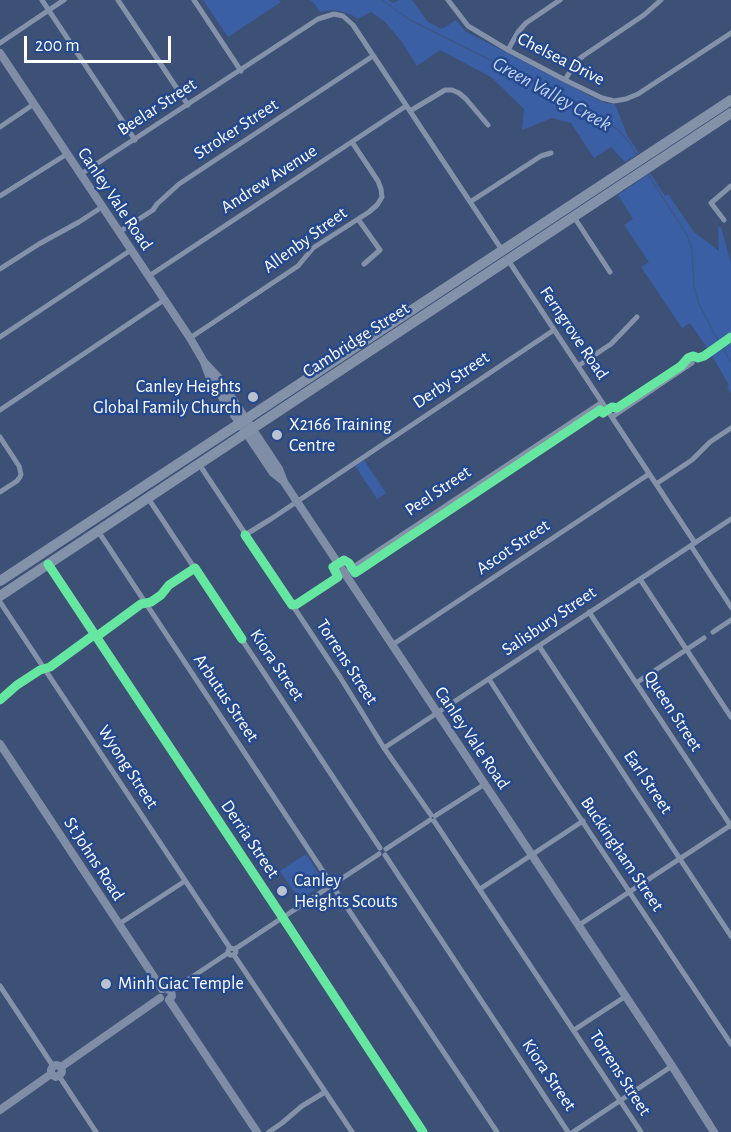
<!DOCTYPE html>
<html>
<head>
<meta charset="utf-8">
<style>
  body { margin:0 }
  #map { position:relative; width:731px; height:1132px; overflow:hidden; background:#3d5176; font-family:"Alegreya Sans",sans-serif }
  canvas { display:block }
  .scale { position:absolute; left:24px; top:36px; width:147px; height:27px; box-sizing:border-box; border:3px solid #fff; border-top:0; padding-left:8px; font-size:18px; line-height:21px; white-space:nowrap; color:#fff; -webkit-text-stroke:4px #25498e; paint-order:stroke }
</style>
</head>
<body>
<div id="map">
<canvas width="731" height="1132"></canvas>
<div class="scale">200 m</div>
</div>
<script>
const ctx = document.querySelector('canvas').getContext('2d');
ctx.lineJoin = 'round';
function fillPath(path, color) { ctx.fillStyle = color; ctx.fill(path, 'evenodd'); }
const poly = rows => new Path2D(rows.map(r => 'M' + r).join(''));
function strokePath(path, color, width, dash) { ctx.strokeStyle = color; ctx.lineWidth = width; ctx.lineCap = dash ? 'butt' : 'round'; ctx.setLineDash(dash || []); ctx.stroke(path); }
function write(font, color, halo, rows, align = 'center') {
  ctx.font = font + ' "Alegreya Sans",sans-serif'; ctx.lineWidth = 5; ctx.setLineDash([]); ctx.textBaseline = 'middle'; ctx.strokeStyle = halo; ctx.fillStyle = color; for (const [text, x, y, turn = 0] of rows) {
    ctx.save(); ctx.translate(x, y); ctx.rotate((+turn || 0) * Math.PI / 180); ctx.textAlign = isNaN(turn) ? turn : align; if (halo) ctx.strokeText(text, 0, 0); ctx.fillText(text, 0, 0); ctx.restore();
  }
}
fillPath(poly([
  [203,0,279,0,281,2,228,37],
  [310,0,388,0,394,3,399,0,412,0,428,22,442,29,456,20,465,31,592,97,605,103,615,104,627,135,639,153,625,162,611,147,594,158,571,123,552,118,522,130,524,109,491,77,440,50,417,66,402,42,384,21,371,12,357,19,352,15,343,12,333,10,320,12,313,2],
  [650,173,665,196,668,194,694,232,719,251,718,226,721,227,731,263,731,393,727,387,729,385,708,349,690,323,682,328,641,267,649,262,624,225,633,219,618,195],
  [364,460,386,493,377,499,355,466],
  [306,854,323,880,322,885,300,900,280,871]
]), '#3a5fa4');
strokePath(poly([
  [382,0,410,20,542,86,574,105,595,115,617,129,629,142,637,156],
  [647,173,687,235,692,249,694,287,699,304,715,335,731,362]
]), '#3f5889', 1.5);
strokePath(poly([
  [42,0,135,140],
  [118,0,188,105],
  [194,0,241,71],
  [448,0,468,26,508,50,565,80,602,98,614,101,626,99,638,94,731,33],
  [0,43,64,0],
  [508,50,518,32,526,23,560,0],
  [565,80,575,63,583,56,644,15,661,0],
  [410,111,445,90,452,90,459,93,466,99,488,125],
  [0,127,34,104],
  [81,174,318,19,334,14,343,16,353,25,502,250],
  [0,196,67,154],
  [470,202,541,156,551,153],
  [574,217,610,272],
  [358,219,380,250,364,264],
  [724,220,711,203,731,186],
  [119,232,153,210,157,204,179,184,373,56],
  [508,260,695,543],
  [0,269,39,244,79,222,102,207],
  [149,276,406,106],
  [0,337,131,250],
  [190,338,298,266,313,248,369,212,377,205,382,197,381,189,378,181,352,142],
  [578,366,611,344,637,317],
  [0,410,164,300],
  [612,417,692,363],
  [0,437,19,466,21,474,20,477,17,481,0,492],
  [199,464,340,677,384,748,431,815],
  [656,484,692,460,710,442,731,428],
  [148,498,380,848],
  [98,531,330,882],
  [245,535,271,519,554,330],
  [691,546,731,607],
  [48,564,281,915,423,1132],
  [640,579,731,717],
  [0,602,230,948],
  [292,605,297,604,382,548,602,402],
  [589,612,731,826],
  [713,632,731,620],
  [392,645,649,474],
  [539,646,731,936],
  [489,679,534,749,731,1044],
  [636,683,704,638],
  [384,748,731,519],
  [435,816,485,784],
  [434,821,641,1132],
  [386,849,430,820],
  [385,855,568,1132],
  [335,883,379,854],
  [334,888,497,1132],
  [480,889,583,821],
  [119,924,185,881],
  [579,925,731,825],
  [235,949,329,887],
  [234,955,230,955,228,953,228,951,230,948,235,949,236,952,234,955,352,1132],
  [0,986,53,1066],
  [171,991,228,953],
  [574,1030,626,996],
  [59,1076,96,1132],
  [269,1132,282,1123,302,1106,325,1092],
  [573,1132,672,1066]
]), '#8492a9', 5);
strokePath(poly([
  [0,53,190,338,204,362,211,381,240,424,273,473,283,481],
  [204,362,218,377,279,469,284,482,672,1066,714,1132],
  [0,744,162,989],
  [162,989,166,988,171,991,172,996,169,1000],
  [169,1000,257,1132],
  [61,1067,160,998],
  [51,1074,56,1077,60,1075,62,1072,61,1067],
  [51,1074,51,1070,53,1066,57,1065,61,1067],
  [0,1110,51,1074]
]), '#808da6', 8);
strokePath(poly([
  [0,581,731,100],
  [0,596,306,393,731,113]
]), '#8492a9', 10);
strokePath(poly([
  [245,535,292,605,297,604,338,577,333,567,344,560,349,563,355,573,600,410,603,413,612,407,617,408,681,366,688,358,693,356,698,358,704,356,731,337],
  [48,564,281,915,423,1132],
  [0,700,17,685,40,670,50,667,91,637,100,634,141,604,151,602,161,595,169,585,195,568,242,639]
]), '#66e7a1', 9);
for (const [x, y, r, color] of [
  [253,397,6,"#bbc2cf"],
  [277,435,6,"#bbc2cf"],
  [282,891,6,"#bbc2cf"],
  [106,984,6,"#bbc2cf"]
]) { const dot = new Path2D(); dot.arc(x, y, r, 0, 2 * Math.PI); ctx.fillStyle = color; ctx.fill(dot); strokePath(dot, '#25498e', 2); }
write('18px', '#fff', '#25498e', [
  ["Chelsea Drive",561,59,27],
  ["Beelar Street",157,107,-33],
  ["Stroker Street",236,129,-33],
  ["Andrew Avenue",269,179,-33],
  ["Canley Vale Road",115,199,56],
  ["Allenby Street",305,240,-36],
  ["Ferngrove Road",574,333,56],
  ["Cambridge Street",356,340,-33],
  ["Derby Street",451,380,-34],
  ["Peel Street",438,491,-34],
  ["Ascot Street",513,547,-34],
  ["Salisbury Street",549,621,-34],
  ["Torrens Street",347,662,57],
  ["Kiora Street",277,665,56],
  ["Arbutus Street",226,698,56],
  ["Queen Street",673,711,57],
  ["Canley Vale Road",472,738,56],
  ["Wyong Street",128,767,57],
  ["Earl Street",648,782,56],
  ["Derria Street",250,839,56],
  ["Buckingham Street",622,854,56],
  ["St Johns Road",94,859,57],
  ["Torrens Street",620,1073,57],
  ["Kiora Street",549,1075,56]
]);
write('18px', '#fff', '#25498e', [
  ["Canley Heights",241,387,"right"],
  ["Global Family Church",241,408,"right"],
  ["X2166 Training",289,425],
  ["Centre",289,446],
  ["Canley",294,881],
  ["Heights Scouts",294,902],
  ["Minh Giac Temple",118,984]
], 'left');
write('italic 20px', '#c1d3f2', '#25498e', [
  ["Green Valley Creek",552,94,29]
]);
</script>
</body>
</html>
